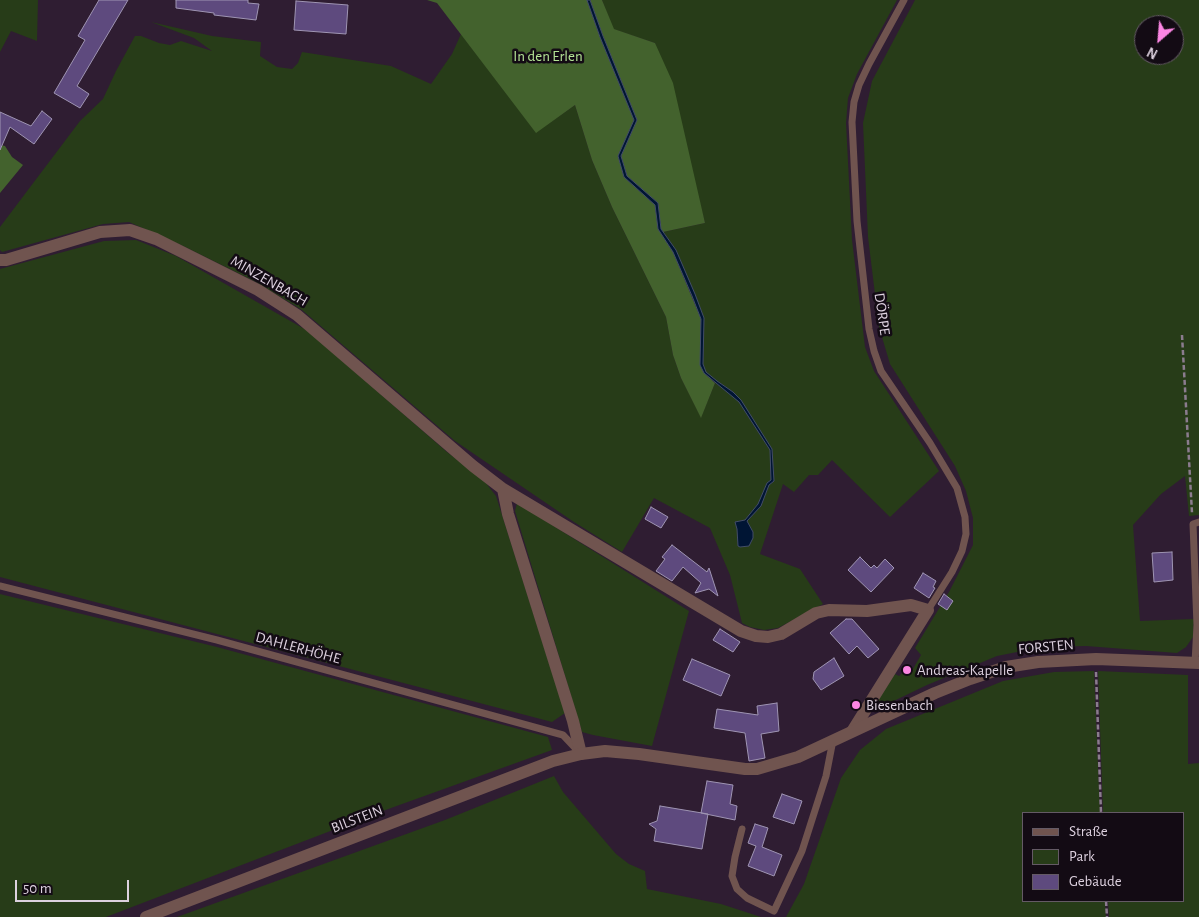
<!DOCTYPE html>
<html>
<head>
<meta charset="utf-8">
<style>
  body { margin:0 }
  #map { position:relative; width:1199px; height:917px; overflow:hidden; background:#2f1d32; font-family:"Alegreya Sans",sans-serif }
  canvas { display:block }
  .legend { position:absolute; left:1022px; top:812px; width:162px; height:90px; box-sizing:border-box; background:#130b14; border:1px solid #645a65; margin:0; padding:6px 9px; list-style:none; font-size:15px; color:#ddd1df }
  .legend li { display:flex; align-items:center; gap:10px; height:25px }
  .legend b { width:25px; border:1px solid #645a65 }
  .north { position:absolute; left:1134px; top:15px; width:50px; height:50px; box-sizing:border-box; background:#130b14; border:1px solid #645a65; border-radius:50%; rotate:207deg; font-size:14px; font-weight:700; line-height:20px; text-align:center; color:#ddd1df }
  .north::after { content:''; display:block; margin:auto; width:18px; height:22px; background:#fc86e3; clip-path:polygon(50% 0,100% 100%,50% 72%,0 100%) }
  .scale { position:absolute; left:15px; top:880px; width:114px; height:22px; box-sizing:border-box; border:2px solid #ddd1df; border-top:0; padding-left:6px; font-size:15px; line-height:18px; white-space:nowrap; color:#ddd1df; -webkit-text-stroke:4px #130b14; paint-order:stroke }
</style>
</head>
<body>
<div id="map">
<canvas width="1199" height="917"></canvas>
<ul class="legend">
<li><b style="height:6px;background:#70544f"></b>Straße</li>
<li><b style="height:14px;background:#273c18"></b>Park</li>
<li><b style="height:14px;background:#5e4a7e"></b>Gebäude</li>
</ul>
<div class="north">N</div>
<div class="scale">50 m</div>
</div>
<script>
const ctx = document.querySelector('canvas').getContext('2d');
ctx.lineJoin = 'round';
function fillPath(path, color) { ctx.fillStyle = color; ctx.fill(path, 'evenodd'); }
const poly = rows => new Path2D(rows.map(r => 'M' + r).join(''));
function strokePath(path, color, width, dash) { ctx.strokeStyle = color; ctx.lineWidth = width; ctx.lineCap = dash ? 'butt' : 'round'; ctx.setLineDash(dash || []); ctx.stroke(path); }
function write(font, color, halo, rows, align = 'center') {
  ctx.font = font + ' "Alegreya Sans",sans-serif'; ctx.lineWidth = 5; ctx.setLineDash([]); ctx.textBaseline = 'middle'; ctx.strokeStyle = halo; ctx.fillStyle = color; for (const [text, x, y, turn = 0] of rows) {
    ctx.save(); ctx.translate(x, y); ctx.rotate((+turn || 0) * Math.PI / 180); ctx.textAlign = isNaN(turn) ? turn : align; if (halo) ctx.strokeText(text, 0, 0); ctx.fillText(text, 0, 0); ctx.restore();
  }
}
fillPath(poly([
  [0,0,38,0,37,41,11,31,0,52],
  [602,0,897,0,857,74,848,98,846,123,852,240,865,347,874,371,939,471,890,517,832,460,818,475,809,475,794,492,783,484,760,554,800,569,823,604,778,628,764,630,750,627,742,623,730,575,710,528,654,498,622,552,574,522,455,441,302,310,256,282,181,245,129,222,103,224,2,252,0,250,0,227,80,121,103,99,116,71,135,36,141,36,159,43,170,45,181,41,212,51,194,38,151,22,212,36,261,42,260,56,277,67,292,69,298,63,302,52,391,66,431,84,452,54,461,34,536,132,575,105,592,160,612,207,666,317,673,355,681,378,701,417,715,383,731,394,739,402,770,450,771,480,767,483,758,504,745,520,735,522,737,529,738,546,751,543,753,532,747,521,761,506,769,485,774,481,772,449,733,392,717,381,706,372,703,364,704,318,676,250,663,232,705,223,655,43,613,29],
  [915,0,1199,0,1199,515,1189,516,1185,476,1161,494,1133,525,1140,621,1194,619,1193,637,1186,647,1177,653,1086,646,1042,647,997,656,927,685,873,711,873,707,895,674,899,676,904,671,910,674,921,655,915,648,949,592,973,545,973,518,966,491,955,466,890,364,879,327,868,237,863,123,872,81],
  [1144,25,1174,25,1174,55,1144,55],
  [136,240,176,256,308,331,447,452,482,478,496,496,565,713,552,722,0,577,0,269,104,241],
  [517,503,689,611,652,746,593,735,582,732,515,511],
  [0,594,217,647,548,737,552,750,380,812,106,917,0,917],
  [1094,671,1100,813,1023,813,1023,901,1105,901,1106,917,786,917,804,884,841,778,860,750,886,729,1003,681,1054,672],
  [1098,671,1188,675,1188,764,1199,763,1199,917,1109,917,1108,901,1183,901,1183,813,1103,813],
  [554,776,563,792,616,854,629,864,645,871,647,889,721,904,761,917,177,917,445,820]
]), '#273c18');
fillPath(poly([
  [427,0,587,0,600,37,634,120,618,156,624,177,655,205,658,229,673,252,701,319,700,365,704,373,715,383,701,418,681,378,673,355,666,317,612,207,592,160,575,105,536,133,437,3],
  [590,0,602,0,614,29,655,43,673,83,705,223,663,232,661,229,658,203,627,176,621,156,637,120,603,36],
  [0,145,5,146,12,157,23,165,0,193]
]), '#43622d');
const water = poly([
  [587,0,590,0,603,36,637,120,621,156,627,176,658,203,661,229,676,250,695,294,704,318,703,364,706,372,717,381,733,392,741,400,772,449,774,481,769,485,761,506,747,521,753,532,753,538,749,546,740,547,738,546,737,529,735,522,745,520,758,504,767,483,771,480,770,450,739,402,704,373,700,365,701,319,692,296,673,252,658,229,655,205,624,177,618,156,634,120,600,37,587,0]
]);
fillPath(water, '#001534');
strokePath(water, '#424d67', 1);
const building = poly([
  [99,0,128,0,77,86,89,94,80,108,54,93,85,40,78,36,99,0],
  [176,0,248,0,248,3,259,4,256,20,214,15,214,13,176,8,176,0],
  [296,1,348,5,346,34,294,30,296,1],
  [42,111,52,119,34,144,10,127,0,150,0,112,31,126,42,111],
  [651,507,668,517,661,528,645,519,651,507],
  [672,545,707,572,709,568,718,596,709,589,695,593,701,583,683,567,672,581,656,571,665,559,662,557,672,545],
  [1172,552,1173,580,1154,582,1152,553,1172,552],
  [860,557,871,568,874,565,877,568,885,559,894,568,871,592,848,570,860,557],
  [923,573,936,581,933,587,935,588,929,598,914,588,923,573],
  [944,594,953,601,947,610,938,604,944,594],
  [846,619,852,619,879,649,868,658,857,646,849,654,830,633,846,619],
  [720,629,740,642,733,652,713,640,720,629],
  [834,658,844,676,821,690,813,679,814,672,834,658],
  [692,659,730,675,721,696,683,680,692,659],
  [777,703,779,731,761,734,765,758,749,761,745,733,714,728,717,709,758,715,757,706,777,703],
  [707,781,733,785,730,804,737,806,735,820,701,813,707,781],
  [782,794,802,801,794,824,773,817,782,794],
  [660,806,708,814,702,849,654,841,656,829,649,824,657,821,660,806],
  [755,824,768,828,762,847,782,855,774,876,748,866,756,846,748,843,755,824]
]);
fillPath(building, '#5e4a7e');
strokePath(building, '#9f95b3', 1);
strokePath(poly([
  [1182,335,1192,513],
  [1096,672,1101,813],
  [1106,901,1107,917]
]), '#8b7c8e', 2.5, [5, 2.5]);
strokePath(poly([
  [904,0,869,64,859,85,854,102,852,122,857,221,869,329,874,351,881,371,930,443,957,488,965,517,966,534,962,551,952,572,928,610],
  [0,586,217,640,563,735,579,752],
  [1195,663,1197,625,1193,524,1199,522],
  [742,829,735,857,732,876,737,889,747,898,774,911,802,851,826,776,833,740]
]), '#70544f', 7);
strokePath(poly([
  [0,260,6,260,100,232,130,230,156,239,258,290,297,315,473,466,503,489,741,631,756,636,768,637,781,634,816,613,829,610,867,611,911,605,928,610,853,730],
  [503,489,508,514,573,721,581,754]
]), '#70544f', 12);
strokePath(poly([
  [146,917,553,761,581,754,605,751,639,754,745,769,757,769,798,757,935,693,970,679,1006,667,1038,662,1096,659,1199,663]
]), '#70544f', 12);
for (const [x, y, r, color] of [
  [907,670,5,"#fc86e3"],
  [856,705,5,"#fc86e3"]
]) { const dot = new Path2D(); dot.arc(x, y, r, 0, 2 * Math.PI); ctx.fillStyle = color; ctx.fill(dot); strokePath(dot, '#130b14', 2); }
write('15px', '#b4e495', '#130b14', [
  ["In den Erlen",548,56]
]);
write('15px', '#ddd1df', '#130b14', [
  ["MINZENBACH",269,281,30],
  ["DÖRPE",882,314,82],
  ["FORSTEN",1046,647,-5],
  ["DAHLERHÖHE",298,648,15],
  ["BILSTEIN",357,819,-21]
]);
write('15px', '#ddd1df', '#130b14', [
  ["Andreas-Kapelle",917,670],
  ["Biesenbach",866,705]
], 'left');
</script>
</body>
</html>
